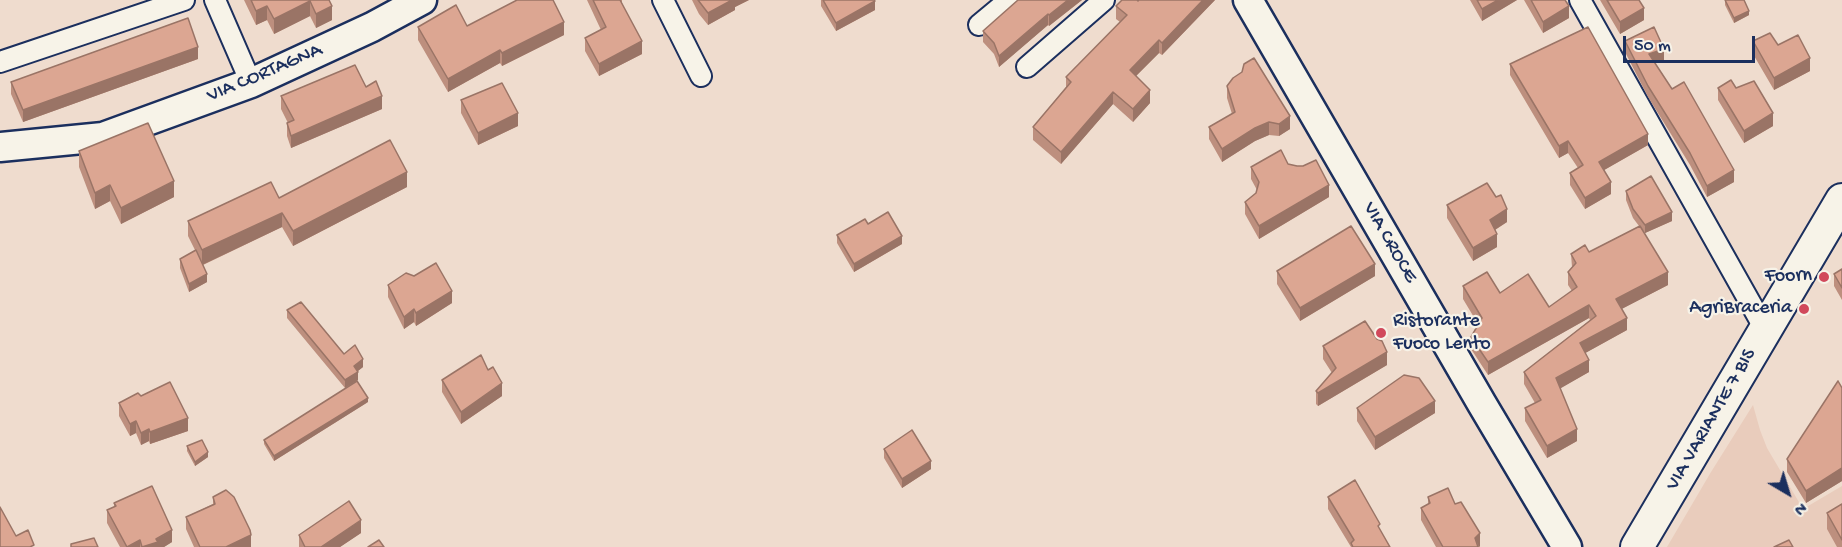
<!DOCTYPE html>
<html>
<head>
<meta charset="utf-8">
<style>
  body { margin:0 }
  #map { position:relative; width:1842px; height:547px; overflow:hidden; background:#efdcce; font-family:"Gochi Hand",sans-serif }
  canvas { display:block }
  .north { position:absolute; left:1758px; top:463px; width:60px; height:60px; -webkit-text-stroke:4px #f7f3e8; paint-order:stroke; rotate:142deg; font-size:16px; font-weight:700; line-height:24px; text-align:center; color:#1b2f5e }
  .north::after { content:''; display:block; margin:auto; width:21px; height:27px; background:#1b2f5e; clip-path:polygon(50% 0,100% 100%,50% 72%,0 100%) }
  .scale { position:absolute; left:1623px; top:36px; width:132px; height:27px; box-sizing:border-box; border:3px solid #1b2f5e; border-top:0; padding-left:8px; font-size:18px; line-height:21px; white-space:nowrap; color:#1b2f5e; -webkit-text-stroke:4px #f7f3e8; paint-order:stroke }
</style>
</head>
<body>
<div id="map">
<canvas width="1842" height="547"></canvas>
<div class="north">N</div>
<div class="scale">50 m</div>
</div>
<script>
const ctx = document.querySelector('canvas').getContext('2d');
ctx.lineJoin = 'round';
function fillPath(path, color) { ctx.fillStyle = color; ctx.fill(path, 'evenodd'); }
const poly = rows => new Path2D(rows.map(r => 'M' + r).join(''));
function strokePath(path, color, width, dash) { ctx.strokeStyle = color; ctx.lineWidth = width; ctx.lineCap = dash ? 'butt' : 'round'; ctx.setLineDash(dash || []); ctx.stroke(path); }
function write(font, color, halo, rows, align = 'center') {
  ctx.font = font + ' "Gochi Hand",sans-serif'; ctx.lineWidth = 4.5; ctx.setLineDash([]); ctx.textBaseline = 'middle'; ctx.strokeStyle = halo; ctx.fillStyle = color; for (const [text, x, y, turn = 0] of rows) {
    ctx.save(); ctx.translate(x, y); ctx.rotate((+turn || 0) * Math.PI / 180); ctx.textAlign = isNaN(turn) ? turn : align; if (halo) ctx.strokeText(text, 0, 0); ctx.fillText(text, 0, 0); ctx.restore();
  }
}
fillPath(poly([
  [1753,405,1760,430,1767,448,1803,509,1842,486,1842,547,1667,547,1711,472]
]), '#e9ccbc');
const street = poly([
  [215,0,251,83],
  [663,0,701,76],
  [1580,0,1765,329],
  [979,25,1009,0],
  [0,62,184,0],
  [1027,67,1104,0]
]);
const secondary = poly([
  [1248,0,1482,404,1567,547],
  [0,147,103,137,251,83,372,27,422,0]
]);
const primary = poly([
  [1637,547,1842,200]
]);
strokePath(street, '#1b2f5e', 24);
strokePath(secondary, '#1b2f5e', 33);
strokePath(primary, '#1b2f5e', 36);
strokePath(street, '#f7f3e8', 20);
strokePath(secondary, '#f7f3e8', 28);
strokePath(primary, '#f7f3e8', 32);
fillPath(poly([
  [244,0,329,0,332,20,316,28,310,16,274,34,267,20,256,25],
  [587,0,622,0,622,3,642,54,599,76,585,51,585,38,601,30],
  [692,0,749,0,735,7,735,10,708,25,699,14],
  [821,0,874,0,875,10,836,31,821,6],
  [1018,0,1082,0,1049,26,1048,25,999,67,994,54,983,42,983,31],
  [1215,0,1162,55,1159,53,1136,76,1150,103,1133,122,1113,104,1061,164,1033,140,1033,127,1066,87,1066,77,1120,22,1116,19,1116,6,1138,1],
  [1470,0,1517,0,1482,21],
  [1524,0,1565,0,1569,18,1543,33],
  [1600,0,1639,0,1644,20,1620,34],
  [1725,0,1749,15,1734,23,1725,5],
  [467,26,564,35,502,66,500,63,448,92,418,40,418,27],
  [1625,41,1664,60,1655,63,1734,182,1707,197,1690,165,1648,97,1625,52],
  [1753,41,1778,45,1810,71,1774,90,1753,54],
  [198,59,23,122,11,94,11,82],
  [1510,64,1648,145,1604,170,1611,194,1585,209,1570,185,1570,173,1578,168,1568,153,1559,158,1510,75],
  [1227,86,1290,129,1279,136,1269,135,1255,141,1222,162,1209,139,1209,127,1232,114,1227,98],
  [366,87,382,109,291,148,287,136,287,123,288,123,281,109,281,96],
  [1718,88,1736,88,1773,126,1744,143,1718,100],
  [461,100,518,126,478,145,461,113],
  [79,151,174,197,121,224,110,201,95,209,79,167],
  [1288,164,1329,197,1259,239,1245,214,1245,202,1256,193,1257,190,1251,179,1251,167],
  [407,187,293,246,282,227,203,265,207,282,189,292,180,268,180,259,195,250,188,236,188,221,279,198],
  [1626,191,1672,221,1645,233,1643,230,1668,285,1621,309,1627,330,1585,353,1589,372,1560,388,1577,441,1547,458,1525,421,1525,408,1535,403,1524,384,1524,372,1590,320,1589,318,1488,375,1471,349,1471,337,1478,324,1463,299,1463,286,1500,293,1549,307,1572,291,1568,285,1568,272,1572,267,1571,254,1589,252,1639,226,1633,218,1626,200],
  [1447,205,1507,222,1495,230,1497,247,1473,261,1447,218],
  [868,224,902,244,854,272,837,243,837,235],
  [1842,269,1842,300,1834,286,1834,274],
  [1277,271,1375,276,1300,321,1277,284],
  [388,285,452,303,416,326,414,322,404,329,388,297],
  [287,310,344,354,363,367,358,371,358,380,345,388,287,318],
  [1323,346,1387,365,1318,406,1316,404,1316,391,1332,373,1323,359],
  [442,380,502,396,461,424,442,392],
  [1842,388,1842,481,1806,503,1787,472,1787,459],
  [141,396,188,431,150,444,149,441,141,445,136,433,130,436,119,416,119,403],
  [368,402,274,461,264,444,264,440],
  [1357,408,1435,413,1375,450,1357,421],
  [187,446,208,457,195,466,187,451],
  [884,449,931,469,902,488,884,458],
  [213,497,251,547,194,547,186,529,186,517,213,504],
  [1328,497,1380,530,1390,547,1351,547,1328,509],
  [1428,497,1455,504,1480,546,1479,547,1436,547,1421,520,1421,508,1428,504],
  [114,503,172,542,164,547,120,547,107,523,107,510,114,507],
  [1842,504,1842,547,1837,547,1827,529,1827,513],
  [361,533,340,547,299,547,299,535]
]), '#bd8f7e');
fillPath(poly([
  [732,0,749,0,735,7,735,10,708,25,708,13],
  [1068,0,1082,0,1049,26,1049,15],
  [1203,0,1215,0,1162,55,1162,43],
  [1498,0,1517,0,1482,21,1482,9],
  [310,1,310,16,274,34,274,19],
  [875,1,875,10,836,31,836,23],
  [267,6,267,20,256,25,256,11],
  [332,6,332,20,316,28,316,14],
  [1569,6,1569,18,1543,33,1543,22],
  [1644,8,1644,20,1620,34,1620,22],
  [1749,11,1749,15,1734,23,1734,18],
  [1048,14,1048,25,999,67,999,56],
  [564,22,564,35,502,66,502,53],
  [1159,40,1159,53,1130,82,1130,70],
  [642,41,642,54,599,76,599,64],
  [198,47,198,59,23,122,23,110],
  [1664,49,1664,60,1649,65,1649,54],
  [500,50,500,63,448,92,448,79],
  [1810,58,1810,71,1774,90,1774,78],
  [1150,90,1150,103,1133,122,1133,109],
  [1113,92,1113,104,1061,164,1061,152],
  [382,96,382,109,291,148,291,136],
  [518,113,518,126,478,145,478,133],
  [1773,113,1773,126,1744,143,1744,131],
  [1290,116,1290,129,1279,136,1279,124],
  [1269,122,1269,135,1255,141,1222,162,1222,149,1255,128],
  [1648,134,1648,145,1599,173,1599,162],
  [1568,141,1568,153,1559,158,1559,146],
  [1734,170,1734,182,1707,197,1707,186],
  [407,172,407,187,293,246,293,231],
  [174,181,174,197,121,224,121,208],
  [1611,182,1611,194,1585,209,1585,198],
  [110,185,110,201,95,209,95,193],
  [1329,185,1329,197,1259,239,1259,226],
  [1507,209,1507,222,1490,233,1490,220],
  [1672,212,1672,221,1645,233,1645,225],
  [282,213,282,227,202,265,202,250],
  [1497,234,1497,247,1473,261,1473,248],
  [902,236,902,244,854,272,854,264],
  [1375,264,1375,276,1300,321,1300,308],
  [1668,272,1668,285,1616,312,1616,299],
  [207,274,207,282,189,292,189,284],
  [452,291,452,303,416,326,416,313],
  [1589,305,1589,318,1488,375,1488,362],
  [414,309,414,322,404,329,404,317],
  [1627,318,1627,330,1580,356,1580,343],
  [1387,352,1387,365,1318,406,1318,393],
  [363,359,363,367,354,374,358,372,358,380,345,388,345,380,354,366],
  [1589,360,1589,372,1556,391,1556,378],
  [502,383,502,396,461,424,461,412],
  [368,398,368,402,274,461,274,456],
  [1435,401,1435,413,1375,450,1375,437],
  [188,418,188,431,150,444,150,432],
  [136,421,136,433,130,436,130,424],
  [149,429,149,441,141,445,141,433],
  [1577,429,1577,441,1547,458,1547,446],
  [208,452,208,457,195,466,195,462],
  [931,461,931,469,902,488,902,479],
  [1842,468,1842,481,1806,503,1806,491],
  [361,520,361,533,340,547,321,547],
  [172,530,172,542,164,547,144,547],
  [1480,533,1480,546,1479,547,1475,538],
  [251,535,251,547,226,547],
  [140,540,140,547,128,547]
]), '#9a7466');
const building = poly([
  [251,0,329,0,332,6,316,14,310,1,274,19,267,6,256,11,251,0],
  [517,0,553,0,564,22,502,53,500,50,448,79,418,27,456,5,467,26,517,0],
  [593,0,620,0,642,41,599,64,585,38,606,27,593,0],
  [698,0,732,0,708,13,698,0],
  [823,0,874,0,875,1,836,23,823,0],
  [1018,0,1068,0,1049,15,1048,14,999,56,994,43,983,31,1018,0],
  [1122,0,1137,0,1138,1,1139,0,1203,0,1162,43,1159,40,1130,70,1150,90,1133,109,1113,92,1061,152,1033,127,1071,82,1066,77,1127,15,1116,6,1122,0],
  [1477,0,1498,0,1482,9,1477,0],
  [1531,0,1565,0,1569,6,1543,22,1531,0],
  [1607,0,1639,0,1644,8,1620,22,1607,0],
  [1725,0,1744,0,1749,11,1734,18,1725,0],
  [188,18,198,47,23,110,11,82,188,18],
  [1588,27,1648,134,1599,162,1611,182,1585,198,1570,173,1583,165,1568,141,1559,146,1510,64,1588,27],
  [1654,27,1664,49,1649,54,1672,89,1684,82,1734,170,1707,186,1690,153,1648,86,1625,41,1654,27],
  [1770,33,1778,45,1798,35,1810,58,1774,78,1753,41,1770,33],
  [1254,58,1290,116,1279,124,1269,122,1255,128,1222,149,1209,127,1235,112,1227,86,1233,78,1242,72,1244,64,1254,58],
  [355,65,366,87,376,81,382,96,291,136,287,123,294,120,281,96,355,65],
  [1731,80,1736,88,1754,81,1773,113,1744,131,1718,88,1731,80],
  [502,83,518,113,478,133,461,100,502,83],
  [148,123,174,181,121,208,110,185,95,193,79,151,148,123],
  [390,140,407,172,293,231,282,213,202,250,188,221,271,182,279,198,390,140],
  [1281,150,1288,164,1297,166,1303,166,1316,160,1329,185,1259,226,1245,202,1256,193,1259,182,1251,167,1281,150],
  [1651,176,1672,212,1645,225,1633,209,1626,191,1651,176],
  [1487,183,1496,197,1501,195,1507,209,1490,220,1497,234,1473,248,1447,205,1487,183],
  [888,212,902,236,854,264,837,235,865,219,868,224,888,212],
  [1351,226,1375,264,1300,308,1277,271,1351,226],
  [1640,226,1668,272,1616,299,1627,318,1580,343,1589,360,1556,378,1577,429,1547,446,1525,408,1541,400,1524,372,1596,316,1589,305,1488,362,1471,337,1482,318,1463,286,1487,272,1500,293,1528,274,1549,307,1577,287,1568,272,1576,263,1571,254,1585,245,1589,252,1640,226],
  [196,250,207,274,189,284,180,259,196,250],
  [436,263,452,291,416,313,414,309,404,317,388,285,406,273,414,276,436,263],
  [1842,269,1842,288,1834,274,1842,269],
  [301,302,344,354,355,345,363,359,354,366,358,372,345,380,287,310,301,302],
  [1365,321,1377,339,1382,341,1387,352,1318,393,1316,391,1336,368,1323,346,1365,321],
  [481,355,488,370,493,367,502,383,461,412,442,380,481,355],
  [1404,375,1419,378,1435,401,1375,437,1357,408,1404,375],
  [357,381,368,398,274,456,264,440,357,381],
  [1838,381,1842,388,1842,468,1806,491,1787,459,1838,381],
  [170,382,188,418,150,432,149,429,141,433,136,421,130,424,119,403,138,393,141,396,170,382],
  [912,430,931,461,902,479,884,449,912,430],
  [202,440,208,452,195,462,187,446,202,440],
  [1355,480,1380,524,1378,526,1390,547,1353,547,1351,543,1354,540,1328,497,1355,480],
  [152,486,172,530,156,539,158,542,142,547,140,540,127,547,107,510,116,506,114,503,152,486],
  [1448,488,1455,504,1461,502,1480,533,1475,538,1478,547,1443,547,1421,508,1430,503,1428,497,1448,488],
  [226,490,234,497,250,530,251,535,226,547,200,547,186,517,215,504,213,497,226,490],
  [349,501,361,520,321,547,305,547,299,535,349,501],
  [1842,504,1842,540,1827,513,1842,504],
  [0,507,16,536,28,530,34,545,30,547,0,547,0,507],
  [94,538,98,547,71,547,71,544,94,538],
  [379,540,384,547,368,547,379,540],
  [1789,540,1793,547,1774,547,1789,540]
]);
fillPath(building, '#dca692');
strokePath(building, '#9a7466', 1.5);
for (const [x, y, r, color] of [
  [1824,277,6,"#d1495b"],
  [1804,309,6,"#d1495b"],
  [1381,333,6,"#d1495b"]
]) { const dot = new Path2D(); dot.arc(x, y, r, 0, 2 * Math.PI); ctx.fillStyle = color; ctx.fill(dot); strokePath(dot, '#f7f3e8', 2); }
write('20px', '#1b2f5e', '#f7f3e8', [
  ["VIA CORTAGNA",265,74,-23],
  ["VIA CROCE",1389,243,60],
  ["VIA VARIANTE 7 BIS",1712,420,-60]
]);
write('20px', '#1b2f5e', '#f7f3e8', [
  ["Foorn",1812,277],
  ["AgriBraceria",1792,309],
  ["Ristorante",1393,322,"left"],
  ["Fuoco Lento",1393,345,"left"]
], 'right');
</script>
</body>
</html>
